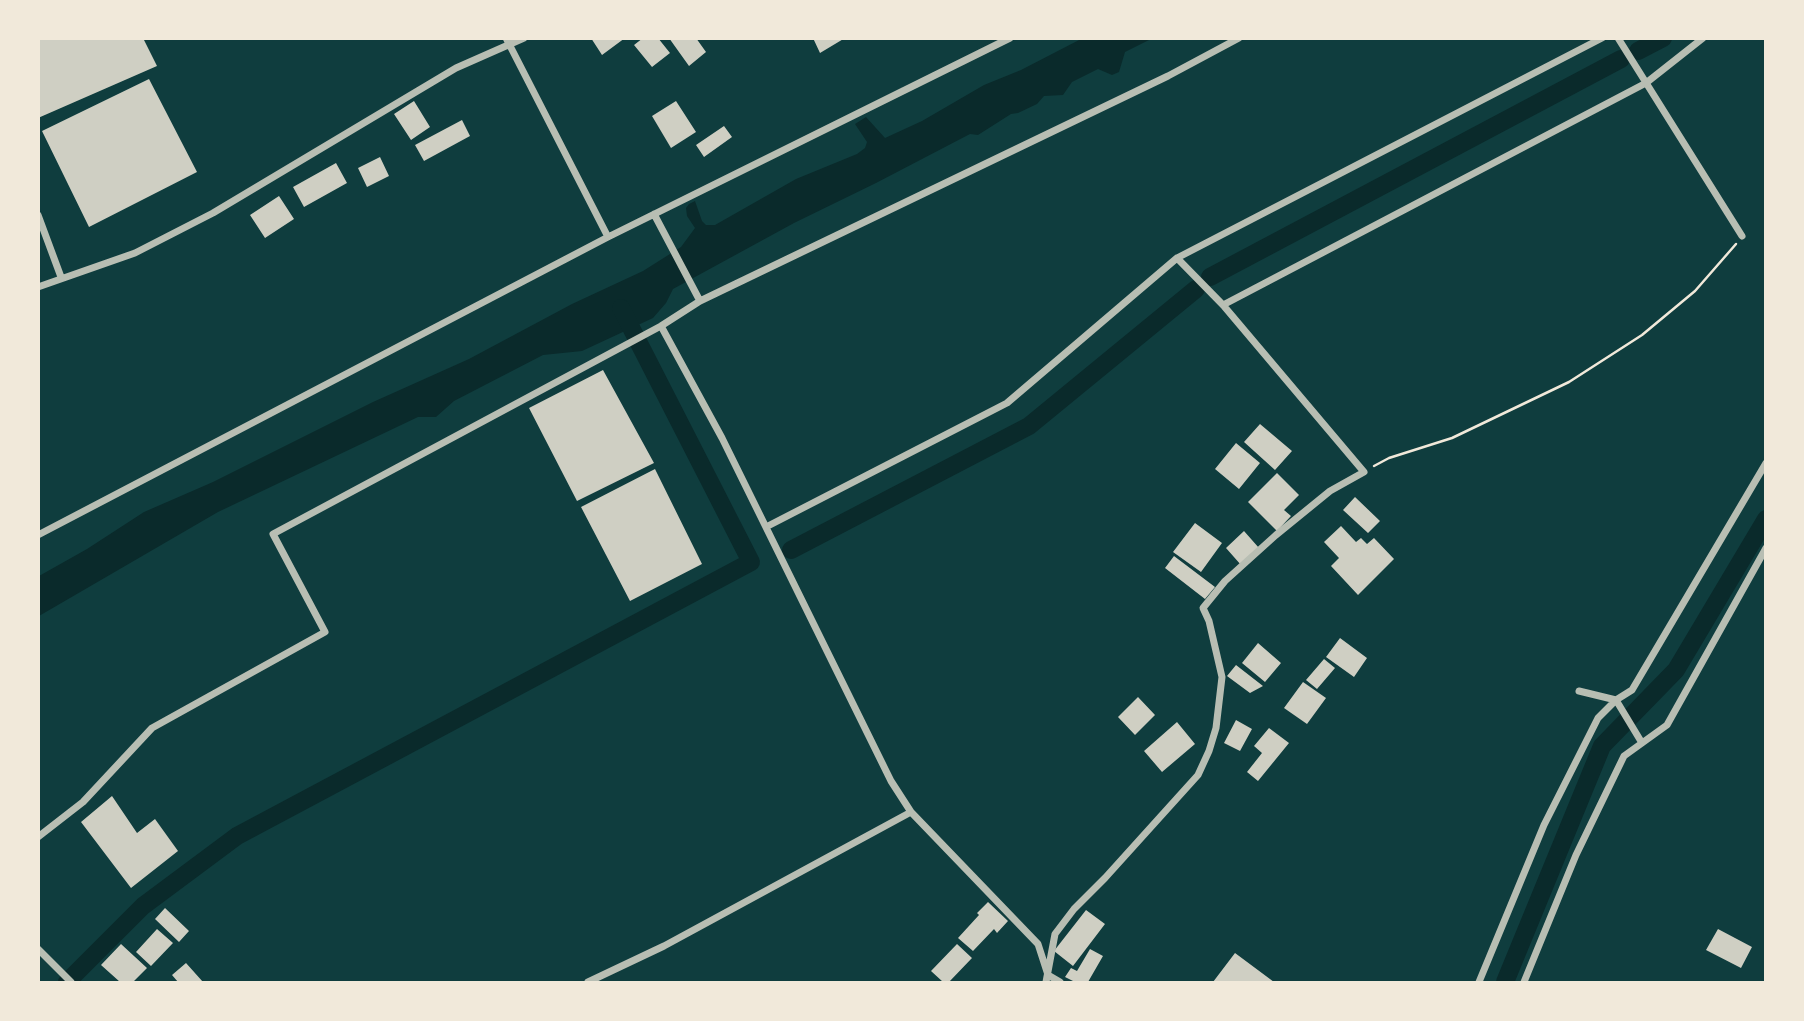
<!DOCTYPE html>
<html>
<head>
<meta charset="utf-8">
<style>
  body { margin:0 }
  #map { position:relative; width:1804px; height:1021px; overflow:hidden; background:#0f3d3e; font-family:Helvetica,sans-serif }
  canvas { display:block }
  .frame { position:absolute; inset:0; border:40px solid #f1e9da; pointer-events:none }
</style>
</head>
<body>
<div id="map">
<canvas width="1804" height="1021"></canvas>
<div class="frame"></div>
</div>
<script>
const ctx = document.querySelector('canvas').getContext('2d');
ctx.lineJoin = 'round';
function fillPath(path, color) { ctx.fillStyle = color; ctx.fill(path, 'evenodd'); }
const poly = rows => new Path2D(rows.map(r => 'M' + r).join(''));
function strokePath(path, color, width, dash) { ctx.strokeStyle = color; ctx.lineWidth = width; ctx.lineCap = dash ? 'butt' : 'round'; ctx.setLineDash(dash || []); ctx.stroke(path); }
fillPath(poly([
  [1081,39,1151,39,1125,52,1119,72,1112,75,1098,69,1072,82,1063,95,1044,96,1037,104,1018,113,1011,114,978,135,970,134,876,183,794,223,673,289,666,303,653,318,582,351,543,355,454,401,436,417,418,417,218,512,39,616,39,576,87,549,144,512,213,482,373,402,469,359,572,304,643,271,681,247,695,228,687,216,686,208,689,204,695,201,702,221,706,225,715,225,796,179,857,154,865,148,867,142,855,124,866,117,885,138,922,121,984,85,1021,70]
]), '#0a2a2b');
strokePath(poly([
  [1638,51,1663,38],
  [1210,277,1621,59],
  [791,550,1029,426,1196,289],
  [67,982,143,906,237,836,751,562,621,308],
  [1505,982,1602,746,1676,670,1766,519]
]), '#0a2a2b', 18);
fillPath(poly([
  [38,38,143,38,157,66,38,118],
  [591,38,625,38,602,55],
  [643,38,658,38,670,53,652,67,634,45],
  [669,38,696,38,706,52,689,66],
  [813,38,845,38,820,53],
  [149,79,197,172,89,227,42,131],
  [414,101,430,127,411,140,394,114],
  [676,101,696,132,671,148,652,116],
  [462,120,470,136,424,161,415,145],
  [724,126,732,137,704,157,696,145],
  [380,157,389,176,367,187,358,168],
  [336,163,347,183,304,207,293,187],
  [279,196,294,219,265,238,250,215],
  [603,370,654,463,577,501,529,408],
  [1260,424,1292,451,1275,470,1244,442],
  [1236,443,1260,463,1239,489,1215,469],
  [655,469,702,564,630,601,581,507],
  [1277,473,1299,495,1284,510,1291,516,1277,531,1248,502],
  [1355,497,1380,521,1368,533,1343,510],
  [1195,523,1222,543,1201,572,1173,552],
  [1341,526,1356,542,1361,538,1367,544,1374,538,1394,559,1358,595,1331,566,1339,558,1324,542],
  [1244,531,1259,548,1241,565,1226,548],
  [1174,556,1215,587,1205,599,1165,568],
  [1340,638,1367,658,1354,677,1326,657],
  [1258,643,1281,663,1265,682,1242,663],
  [1324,659,1335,668,1317,689,1306,680],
  [1236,665,1263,686,1250,693,1227,676],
  [1303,682,1326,698,1307,724,1284,708],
  [1138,697,1155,715,1135,735,1118,717],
  [1236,720,1252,729,1240,751,1224,743],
  [1177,722,1195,744,1162,772,1144,751],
  [1269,728,1289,743,1258,781,1247,772,1262,753,1254,746],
  [112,796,137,833,155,819,178,851,131,888,81,822],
  [988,902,1008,921,997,933,994,929,973,951,958,938,979,915,977,913],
  [165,908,189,931,179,942,155,919],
  [1086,910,1105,924,1073,966,1054,951],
  [157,929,173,943,151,966,136,952],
  [1718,929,1752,947,1741,968,1706,950],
  [121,944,147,968,133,982,120,982,101,965],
  [957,944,972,958,949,982,943,982,931,971],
  [1090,949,1103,956,1088,982,1075,982,1065,977,1071,968,1077,971],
  [1235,953,1274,982,1213,982],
  [186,963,203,982,178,982,172,975]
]), '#cfcfc3');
strokePath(poly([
  [1374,466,1389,458,1452,438,1569,382,1642,335,1695,291,1736,244]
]), '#f1e9da', 2.5);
strokePath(poly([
  [506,38,608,237],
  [1618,38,1742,236],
  [654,214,700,301],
  [38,215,61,277],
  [38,287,135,253,213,213,456,68,524,38],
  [1223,305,1646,83,1703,38],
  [661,326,722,438,891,781,911,812,1038,944,1048,975,1060,982],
  [766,527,1007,403,1177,258,1602,38],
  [38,535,608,237,1010,38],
  [1579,691,1616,700,1642,743],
  [38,837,83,802,152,728,325,632,273,534,661,326,700,301,1168,76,1239,38],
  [38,949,71,982],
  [588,982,664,946,911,812],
  [1046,982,1055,934,1074,909,1105,878,1198,775,1209,751,1216,728,1222,677,1209,621,1203,608,1225,581,1276,535,1330,491,1364,472,1223,305,1177,258],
  [1479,982,1544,825,1598,718,1616,700,1632,690,1766,463],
  [1524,982,1576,855,1624,756,1667,725,1766,548]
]), '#b8beb3', 7);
</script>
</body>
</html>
